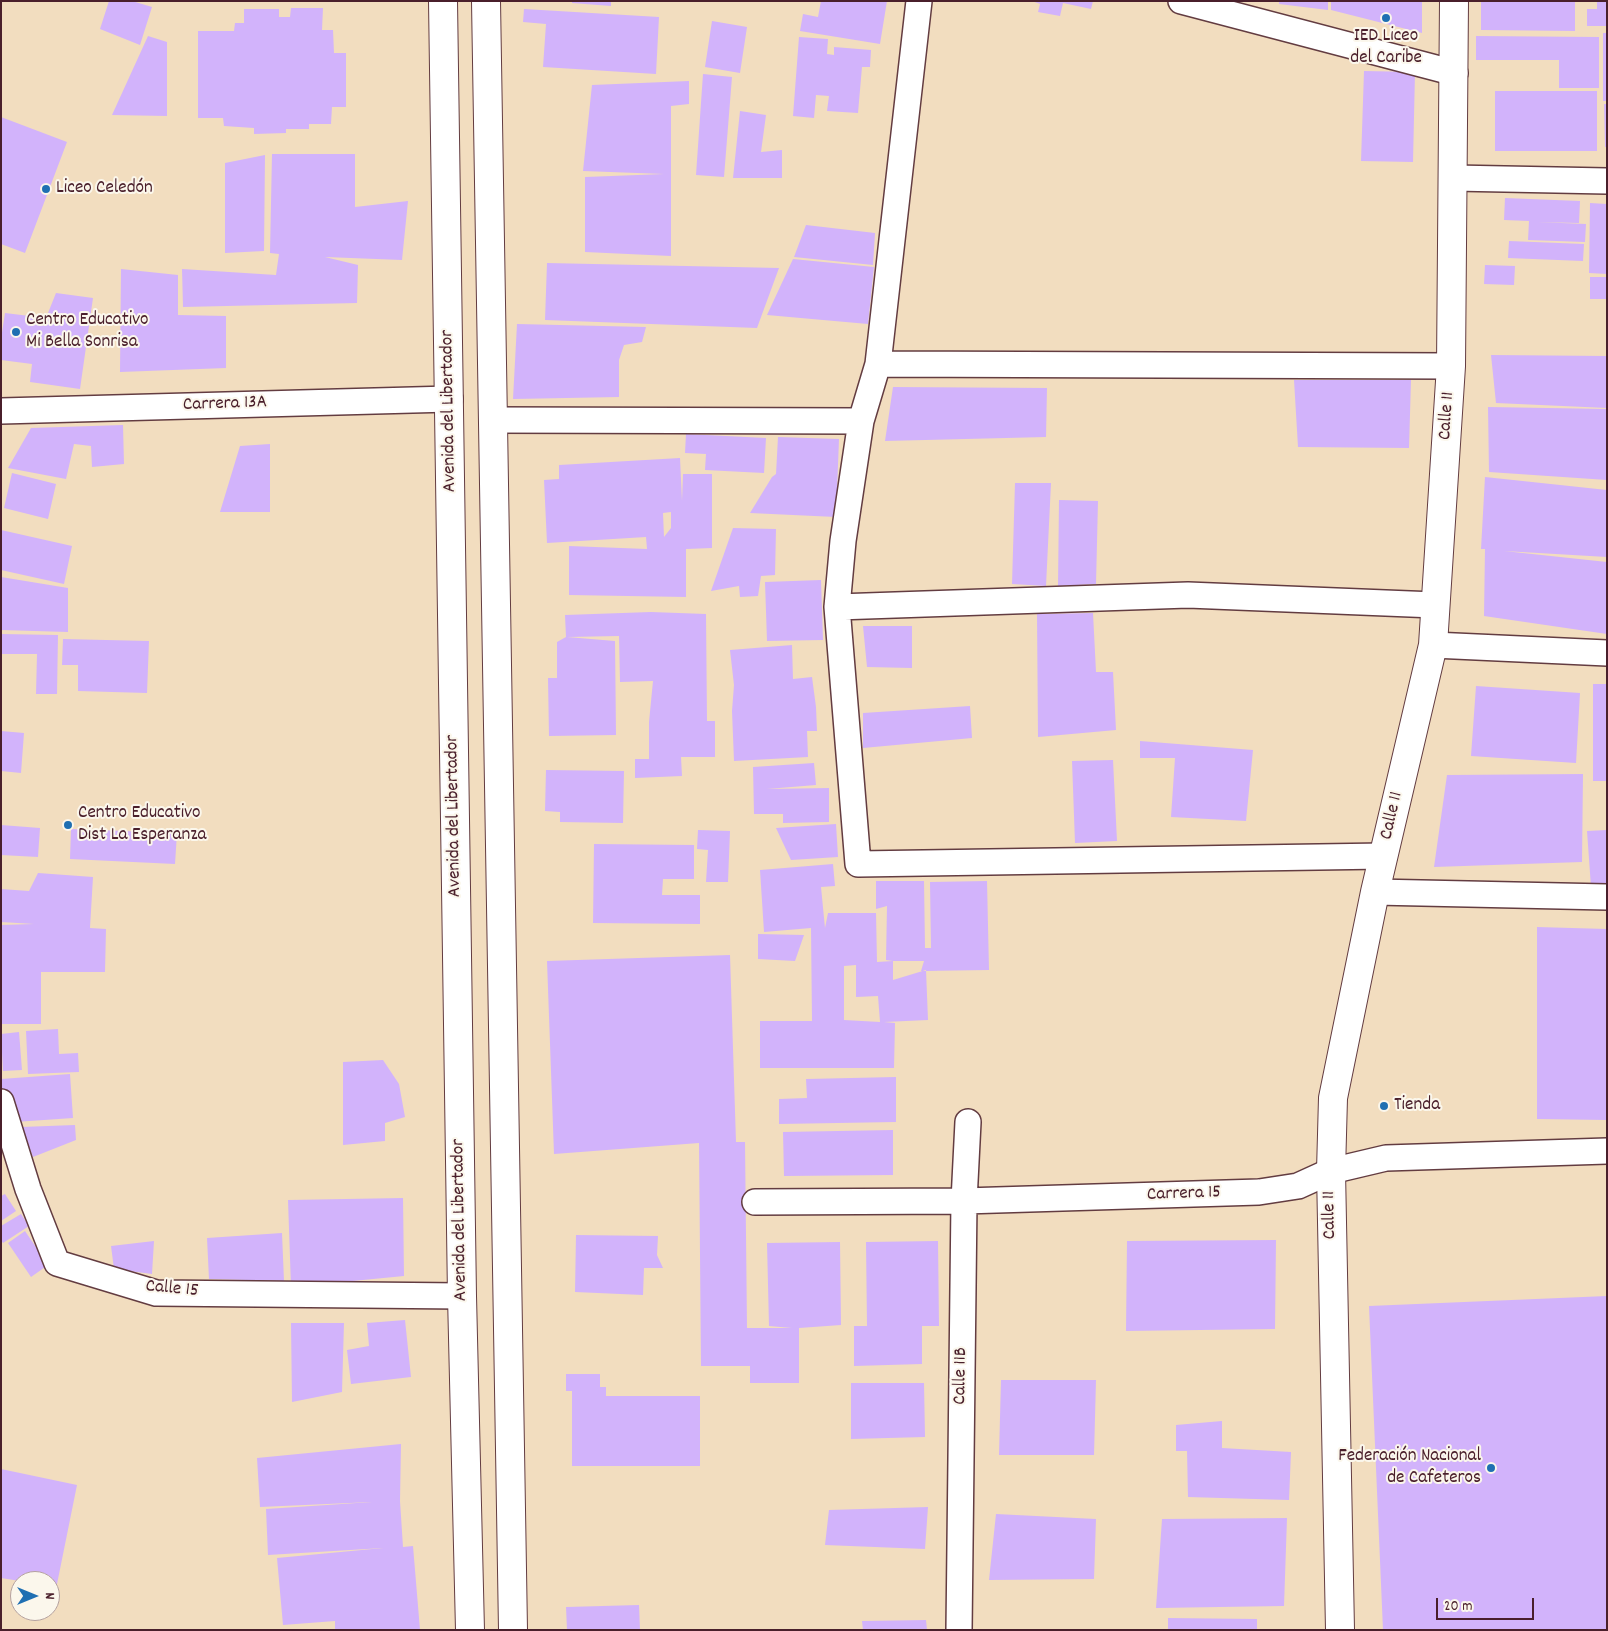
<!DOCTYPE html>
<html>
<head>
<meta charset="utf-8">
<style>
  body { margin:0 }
  #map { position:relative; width:1608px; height:1631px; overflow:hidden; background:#f2ddbf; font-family:Dekko,sans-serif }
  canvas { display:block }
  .frame { position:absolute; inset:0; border:2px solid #4a1f2b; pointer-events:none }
  .north { position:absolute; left:10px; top:1571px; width:50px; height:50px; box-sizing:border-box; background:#fbf7ec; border:1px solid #b4a19f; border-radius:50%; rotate:90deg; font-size:14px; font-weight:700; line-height:20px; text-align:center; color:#4a1f2b }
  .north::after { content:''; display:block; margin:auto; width:18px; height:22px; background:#1f6fb2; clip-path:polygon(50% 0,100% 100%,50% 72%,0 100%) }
  .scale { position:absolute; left:1436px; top:1598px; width:98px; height:22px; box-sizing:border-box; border:2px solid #4a1f2b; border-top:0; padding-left:6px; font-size:15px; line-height:18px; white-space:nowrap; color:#4a1f2b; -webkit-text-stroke:4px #fbf7ec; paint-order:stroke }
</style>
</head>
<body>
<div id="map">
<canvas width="1608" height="1631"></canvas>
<div class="frame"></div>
<div class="north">N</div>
<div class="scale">20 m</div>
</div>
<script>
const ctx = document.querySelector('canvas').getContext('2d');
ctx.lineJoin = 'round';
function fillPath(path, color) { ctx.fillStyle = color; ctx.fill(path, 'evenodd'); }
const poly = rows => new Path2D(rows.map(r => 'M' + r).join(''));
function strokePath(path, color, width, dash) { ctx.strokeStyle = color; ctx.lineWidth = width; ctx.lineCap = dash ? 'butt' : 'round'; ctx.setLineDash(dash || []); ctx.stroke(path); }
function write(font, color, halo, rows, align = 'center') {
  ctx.font = font + ' Dekko,sans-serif'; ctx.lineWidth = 4; ctx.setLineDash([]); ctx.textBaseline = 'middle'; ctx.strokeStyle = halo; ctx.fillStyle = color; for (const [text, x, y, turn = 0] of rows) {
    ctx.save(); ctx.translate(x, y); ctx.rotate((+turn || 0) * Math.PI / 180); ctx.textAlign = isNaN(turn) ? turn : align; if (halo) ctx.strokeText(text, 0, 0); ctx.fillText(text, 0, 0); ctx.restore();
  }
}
fillPath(poly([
  [109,1,132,1,152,7,140,45,100,29],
  [572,1,611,1,611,6,572,3],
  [821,1,887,1,880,44,800,31,803,14,818,17],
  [1032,1,1093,1,1091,9,1063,3,1060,16,1038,12,1040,4],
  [1279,1,1328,1,1328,10,1279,4],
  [1331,1,1422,1,1422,33,1331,10],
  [1481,1,1575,1,1575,31,1481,30],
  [1597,1,1607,1,1607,26,1587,26,1587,9,1597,9],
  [291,8,323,8,322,30,333,30,334,53,346,53,346,107,332,107,331,124,309,124,309,129,286,129,286,133,254,134,254,128,224,126,223,118,198,118,198,31,234,31,235,23,244,23,244,9,279,9,279,17,290,17],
  [524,9,659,17,656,74,543,67,546,24,523,22],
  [712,21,747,27,740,73,705,67],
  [1603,33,1607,33,1607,101,1603,101],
  [148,36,167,42,167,116,112,115],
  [1476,36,1599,37,1599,88,1559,88,1559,60,1476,60],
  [799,37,828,39,827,54,834,55,834,47,871,50,870,67,862,67,858,113,827,111,829,96,816,95,814,118,793,116],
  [1364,71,1415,72,1413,162,1361,161],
  [703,74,732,77,724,177,696,175],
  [689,81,689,104,671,106,671,256,585,252,585,177,664,174,583,171,592,85],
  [1495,91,1597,91,1597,151,1495,151],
  [1604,104,1607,104,1607,147,1605,147],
  [740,111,766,115,761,152,782,150,782,178,733,178],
  [1,117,67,142,25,253,1,244],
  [272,154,355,154,355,207,408,201,402,260,325,257,358,265,357,303,183,307,182,269,276,275,279,254,270,253],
  [265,155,264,251,225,253,225,163],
  [1505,198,1580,201,1579,223,1537,222,1586,224,1585,242,1528,240,1529,221,1504,220],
  [1590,203,1607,204,1607,274,1589,273],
  [806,225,875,233,873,265,794,257],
  [1509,241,1584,244,1583,261,1508,258],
  [793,259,874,267,868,324,767,315],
  [547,263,779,268,757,328,545,320],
  [1485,265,1515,266,1514,285,1484,284],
  [121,269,178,275,178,315,226,316,226,368,120,372],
  [1590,277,1607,277,1607,299,1590,299],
  [56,293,93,298,80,389,30,382,32,364,1,360,1,339,5,313,46,318],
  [517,324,646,327,642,342,624,345,619,360,619,397,513,399],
  [1491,355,1607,356,1607,408,1496,403],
  [1294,380,1411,380,1409,448,1298,447],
  [893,387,1047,388,1046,437,885,441],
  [1488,407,1607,409,1607,480,1489,472],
  [123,425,124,464,92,467,91,446,74,444,66,479,8,468,31,428],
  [686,434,766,438,764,473,705,470,706,454,685,453],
  [778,437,839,439,836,517,750,513,772,477,776,474],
  [270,444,270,512,220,512,240,446],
  [680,458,682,501,683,474,712,474,712,548,686,549,686,597,569,595,569,546,647,549,646,537,547,543,544,480,559,479,559,465],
  [671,512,671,528,664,537,663,513],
  [12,473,56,484,48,519,4,508],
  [1485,477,1607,490,1607,557,1504,551,1607,562,1607,634,1484,616,1485,549,1481,549],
  [1015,483,1051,483,1046,586,1012,584],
  [1059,500,1098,501,1096,584,1058,586],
  [733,528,776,529,775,575,761,576,758,596,740,597,739,586,711,591],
  [1,530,72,546,64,584,1,570],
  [1,577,68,588,68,632,1,630],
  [821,580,823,640,767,641,765,582],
  [651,612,706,614,707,721,715,721,715,757,681,757,682,776,635,778,635,759,649,759,649,722,653,681,620,682,619,636,567,637,615,641,616,735,549,736,548,678,557,678,557,642,566,637,565,615],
  [1093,613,1096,672,1113,672,1116,730,1038,737,1037,614],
  [863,626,912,626,912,668,867,667],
  [1,634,58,635,57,694,36,694,37,654,1,654],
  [63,639,149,641,147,693,78,691,78,665,62,665],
  [792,645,793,679,812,677,816,707,817,731,807,731,808,757,734,761,732,711,734,685,730,650],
  [1593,684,1607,684,1607,781,1593,781],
  [1476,686,1580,693,1576,763,1471,756],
  [970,706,972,738,863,748,863,713],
  [1,731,24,733,21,773,1,771],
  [1140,741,1253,750,1246,821,1171,817,1175,758,1140,758],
  [1113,760,1117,841,1075,843,1072,761],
  [814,763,816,785,767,789,829,788,829,822,783,823,783,814,754,814,753,767],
  [546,770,624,771,623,823,560,822,560,812,545,811],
  [1583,774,1582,862,1434,867,1447,775],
  [836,824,838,857,791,860,776,828],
  [1,825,40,828,38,857,1,855],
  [71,829,177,833,175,864,70,859],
  [698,830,730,831,728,882,706,882,708,850,697,849],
  [1607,830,1607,886,1591,887,1587,831],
  [594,844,694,845,694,879,663,879,662,895,700,895,700,924,593,923],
  [833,864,835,886,821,887,825,928,828,913,876,913,877,962,893,961,893,980,926,970,928,1020,884,1022,895,1023,894,1068,760,1068,760,1021,812,1021,811,928,764,932,760,870],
  [856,965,856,997,878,996,880,1022,844,1020,844,966],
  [38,873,93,877,90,928,106,929,105,972,41,972,41,1024,1,1024,1,925,34,924,1,922,1,889,29,891],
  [876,881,924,881,925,948,931,948,930,882,987,881,989,970,921,971,924,961,893,961,886,960,887,906,876,909],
  [1537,927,1607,929,1607,1120,1537,1119],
  [758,934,804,935,795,961,758,959],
  [730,955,736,1142,745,1142,747,1328,792,1328,769,1326,767,1243,840,1242,841,1325,799,1328,799,1383,750,1383,750,1366,701,1366,699,1143,554,1154,547,961],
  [58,1029,59,1054,78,1053,79,1072,28,1074,26,1031],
  [19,1032,22,1070,3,1071,1,1034],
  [383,1060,399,1084,405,1117,385,1123,385,1141,343,1145,343,1062],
  [70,1074,73,1118,15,1122,1,1089,1,1079],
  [896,1077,896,1122,779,1124,779,1099,807,1098,806,1079],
  [75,1125,76,1140,33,1157,21,1127],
  [893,1130,893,1175,784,1176,783,1132],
  [5,1194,16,1211,1,1221,1,1196],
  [403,1198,404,1276,291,1287,288,1200],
  [21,1214,29,1226,3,1243,1,1240,1,1226],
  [25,1231,48,1265,31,1277,8,1243],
  [282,1233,284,1281,209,1279,207,1238],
  [576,1235,658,1236,657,1255,663,1268,644,1268,643,1295,575,1292],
  [1276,1240,1275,1329,1126,1331,1127,1241],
  [154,1241,152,1274,114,1269,111,1246],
  [938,1241,939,1326,922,1326,922,1364,854,1366,854,1326,867,1326,866,1242],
  [1607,1296,1607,1630,1383,1630,1369,1306],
  [405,1320,411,1377,351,1384,347,1350,369,1346,367,1323],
  [291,1323,344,1323,342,1392,292,1402],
  [566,1374,600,1374,600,1387,606,1387,606,1396,700,1396,700,1466,572,1466,572,1391,566,1391],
  [1001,1380,1096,1380,1094,1455,999,1455],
  [851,1383,924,1383,925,1437,851,1439],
  [1222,1421,1222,1448,1291,1452,1289,1500,1188,1497,1187,1451,1176,1451,1176,1425],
  [401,1444,400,1501,403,1547,413,1546,420,1630,335,1630,335,1621,283,1625,277,1558,383,1548,268,1555,266,1509,372,1502,260,1507,257,1458],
  [1,1469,77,1485,56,1589,50,1587,50,1581,20,1581,1,1578],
  [928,1507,925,1549,825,1545,829,1510],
  [996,1514,1096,1519,1094,1579,989,1580],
  [1287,1518,1284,1606,1156,1608,1162,1519],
  [639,1605,640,1630,567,1630,566,1607],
  [1168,1618,1257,1619,1257,1630,1168,1630],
  [926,1620,927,1630,863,1630,862,1621]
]), '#d2b3fb');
const minor = poly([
  [919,1,878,364,861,421,843,541,837,607,858,864,1384,856],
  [1181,1,1455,73],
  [1453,178,1607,181],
  [878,364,1451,366],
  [1,411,450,399],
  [493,420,861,421],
  [837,607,1188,595,1435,605],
  [1433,645,1607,653],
  [1375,892,1607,897],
  [1,1102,28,1189,57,1263,156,1293,462,1296],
  [755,1202,964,1201,1259,1192,1298,1186,1331,1171,1386,1158,1607,1151],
  [959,1630,964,1201,968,1122]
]);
const tertiary = poly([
  [1340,1630,1331,1171,1333,1098,1375,892,1433,645,1451,366,1454,1]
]);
const secondary = poly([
  [443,1,462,1296,470,1630],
  [486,1,513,1630]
]);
strokePath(minor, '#633c41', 28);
strokePath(tertiary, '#633c41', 30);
strokePath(secondary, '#633c41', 30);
strokePath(minor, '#fff', 25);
strokePath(tertiary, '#fff', 28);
strokePath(secondary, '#fff', 28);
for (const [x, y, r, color] of [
  [1386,18,5,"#1f6fb2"],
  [46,189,5,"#1f6fb2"],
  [16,332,5,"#1f6fb2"],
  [68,825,5,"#1f6fb2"],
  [1384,1106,5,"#1f6fb2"],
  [1491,1468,5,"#1f6fb2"]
]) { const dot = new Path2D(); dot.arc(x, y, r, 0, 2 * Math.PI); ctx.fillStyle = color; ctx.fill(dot); strokePath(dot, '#fbf7ec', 2); }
write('19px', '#4a1f2b', '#fbf7ec', [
  ["IED Liceo",1386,37,"center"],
  ["del Caribe",1386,59,"center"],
  ["Liceo Celedón",56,189],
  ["Centro Educativo",26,321],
  ["Mi Bella Sonrisa",26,343],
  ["Centro Educativo",78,814],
  ["Dist La Esperanza",78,836],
  ["Tienda",1394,1106],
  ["Federación Nacional",1481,1457,"right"],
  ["de Cafeteros",1481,1479,"right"]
], 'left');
write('19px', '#4a1f2b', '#fbf7ec', [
  ["Carrera 13A",225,405,-2],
  ["Avenida del Libertador",450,411,-91],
  ["Calle 11",1448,416,-86],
  ["Avenida del Libertador",455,816,-91],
  ["Calle 11",1393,816,-77],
  ["Carrera 15",1184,1195,-2],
  ["Calle 11",1331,1215,-91],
  ["Avenida del Libertador",461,1220,-91],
  ["Calle 15",172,1290,5],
  ["Calle 11B",962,1376,-89]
]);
</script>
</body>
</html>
